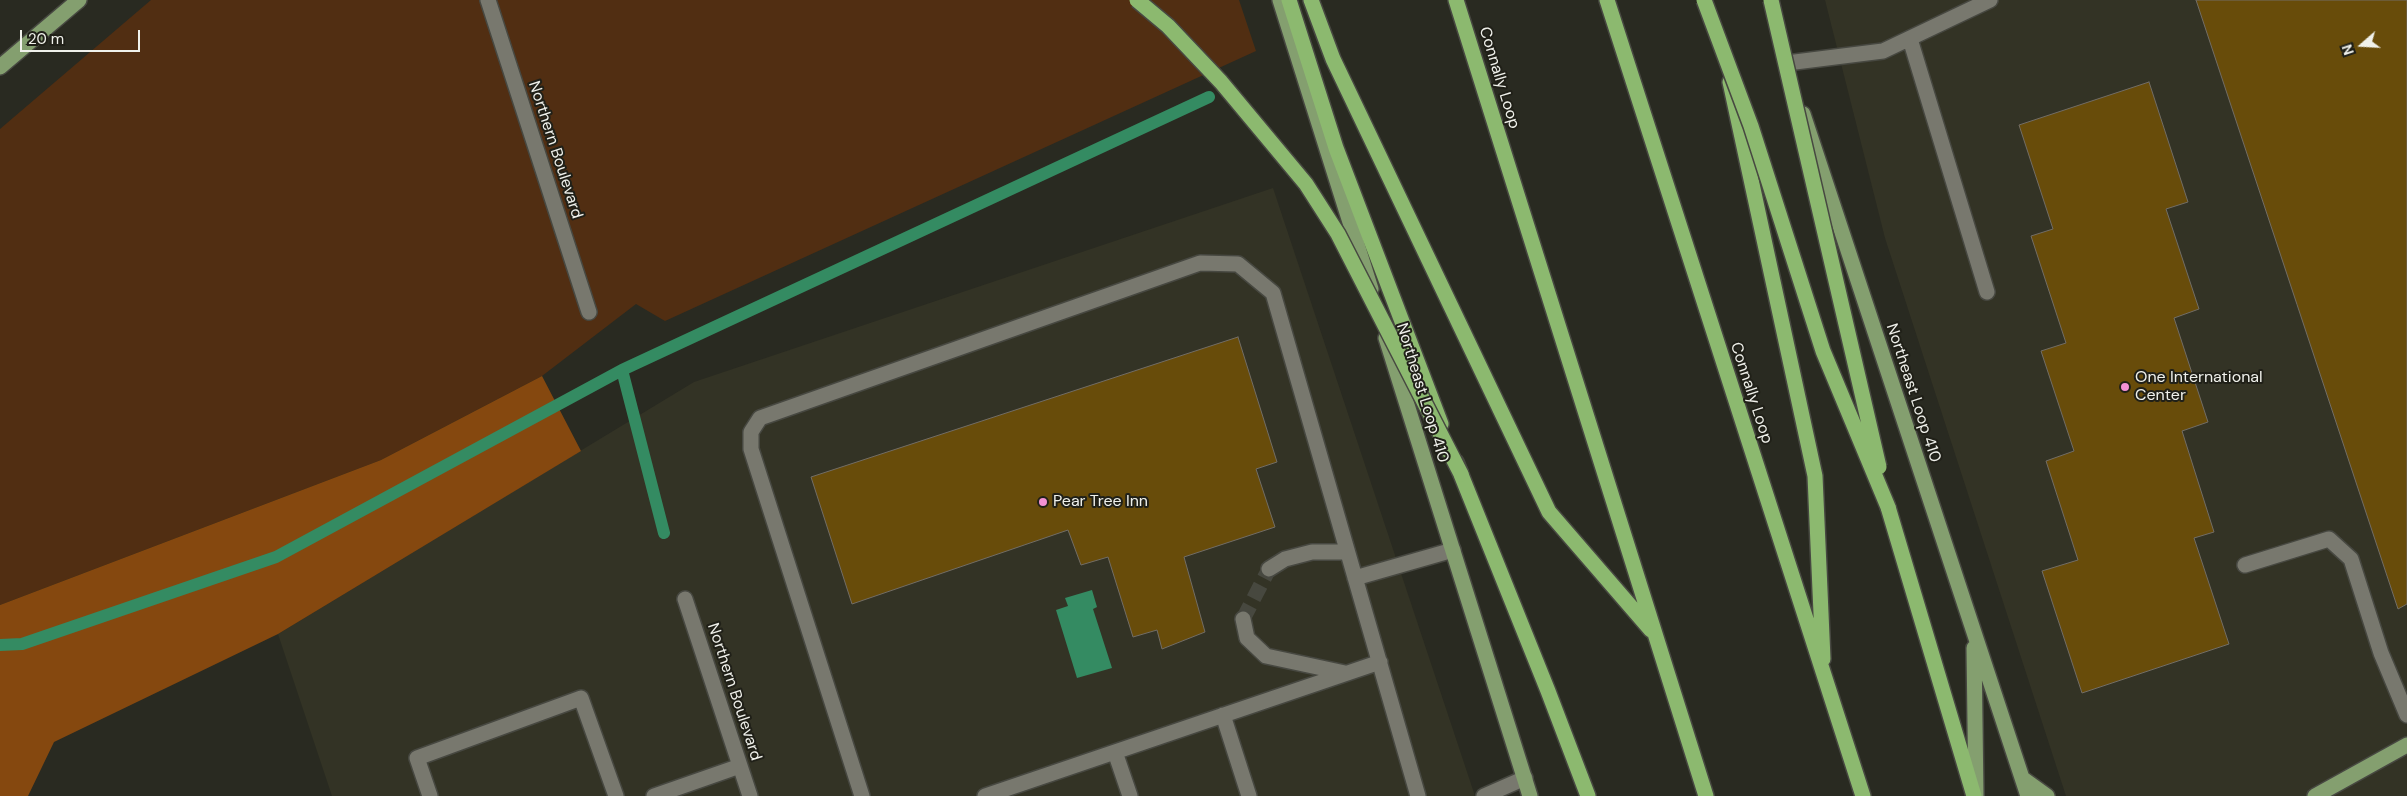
<!DOCTYPE html>
<html>
<head>
<meta charset="utf-8">
<style>
  body { margin:0 }
  #map { position:relative; width:2407px; height:796px; overflow:hidden; background:#292a21; font-family:"DM Sans",sans-serif }
  canvas { display:block }
  .north { position:absolute; left:2337px; top:20px; width:50px; height:50px; -webkit-text-stroke:4px #202018; paint-order:stroke; rotate:251deg; font-size:14px; font-weight:700; line-height:20px; text-align:center; color:#f0f1eb }
  .north::after { content:''; display:block; margin:auto; width:18px; height:22px; background:#f0f1eb; clip-path:polygon(50% 0,100% 100%,50% 72%,0 100%) }
  .scale { position:absolute; left:20px; top:30px; width:120px; height:22px; box-sizing:border-box; border:2px solid #f0f1eb; border-top:0; padding-left:6px; font-size:15px; line-height:18px; white-space:nowrap; color:#f0f1eb; -webkit-text-stroke:4px #202018; paint-order:stroke }
</style>
</head>
<body>
<div id="map">
<canvas width="2407" height="796"></canvas>
<div class="north">N</div>
<div class="scale">20 m</div>
</div>
<script>
const ctx = document.querySelector('canvas').getContext('2d');
ctx.lineJoin = 'round';
function fillPath(path, color) { ctx.fillStyle = color; ctx.fill(path, 'evenodd'); }
const poly = rows => new Path2D(rows.map(r => 'M' + r).join(''));
function strokePath(path, color, width, dash) { ctx.strokeStyle = color; ctx.lineWidth = width; ctx.lineCap = dash ? 'butt' : 'round'; ctx.setLineDash(dash || []); ctx.stroke(path); }
function write(font, color, halo, rows, align = 'center') {
  ctx.font = font + ' "DM Sans",sans-serif'; ctx.lineWidth = 4; ctx.setLineDash([]); ctx.textBaseline = 'middle'; ctx.strokeStyle = halo; ctx.fillStyle = color; for (const [text, x, y, turn = 0] of rows) {
    ctx.save(); ctx.translate(x, y); ctx.rotate((+turn || 0) * Math.PI / 180); ctx.textAlign = isNaN(turn) ? turn : align; if (halo) ctx.strokeText(text, 0, 0); ctx.fillText(text, 0, 0); ctx.restore();
  }
}
fillPath(poly([
  [1825,0,2407,0,2407,796,2066,796,1885,238],
  [1273,188,1475,796,332,796,278,634,694,382]
]), '#333325');
fillPath(poly([
  [151,0,1239,0,1256,51,665,321,636,304,542,376,381,460,0,605,0,129]
]), '#512e12');
fillPath(poly([
  [542,376,581,451,278,634,54,742,28,796,0,796,0,605,381,460]
]), '#85480f');
fillPath(poly([
  [1092,590,1097,607,1093,609,1112,668,1077,678,1056,610,1068,606,1065,598]
]), '#348b62');
strokePath(poly([
  [622,370,664,533],
  [0,645,22,644,276,557,622,370,1209,97]
]), '#348b62', 12);
const building = poly([
  [2196,0,2407,0,2407,604,2398,609,2196,0],
  [2149,82,2188,202,2166,209,2199,309,2174,318,2208,422,2182,431,2214,532,2194,538,2229,644,2082,693,2042,571,2078,560,2046,461,2074,451,2041,351,2066,343,2031,236,2053,229,2019,125,2149,82],
  [1238,337,1277,462,1256,469,1275,527,1184,557,1205,632,1162,649,1157,630,1133,637,1108,557,1081,565,1068,530,852,604,811,477,1238,337]
]);
fillPath(building, '#684c0a');
strokePath(building, '#726d65', 1);
strokePath(poly([
  [1243,619,1269,569]
]), '#47483f', 15, [15, 8]);
const minor = poly([
  [488,0,589,312],
  [1910,39,1987,292],
  [1787,63,1883,51,1990,0],
  [2245,565,2329,539,2351,559,2381,653,2407,715],
  [1269,569,1285,559,1312,552,1347,552],
  [1355,578,1453,550],
  [685,599,750,796],
  [1243,619,1247,638,1266,656,1345,673],
  [1223,715,1249,796],
  [1115,752,1130,796],
  [430,796,417,758,581,698,616,796],
  [654,796,740,766],
  [862,796,751,449,751,432,760,418,1200,263,1238,264,1273,293,1418,796],
  [985,796,1380,662],
  [1484,796,1525,778]
]);
const major = poly([
  [1280,0,1371,289],
  [0,67,79,0],
  [1803,114,2028,796],
  [1386,338,1530,796],
  [1974,648,1976,796],
  [2022,778,2047,796],
  [2315,796,2407,745]
]);
const highway = poly([
  [1289,0,1336,148,1441,424],
  [1311,0,1333,59,1549,512,1651,630],
  [1456,0,1706,796],
  [1607,0,1863,796],
  [1730,82,1815,476,1823,659],
  [1456,462,1548,691,1588,796],
  [1888,507,1974,796]
]);
strokePath(minor, '#474841', 18);
strokePath(major, '#474841', 18);
strokePath(highway, '#474841', 18);
strokePath(minor, '#78786e', 15);
strokePath(major, '#849f6f', 15);
strokePath(highway, '#8cb96f', 15);
const highwayBridge = poly([
  [1137,0,1168,26,1221,82,1306,184,1338,234,1461,474],
  [1704,0,1751,126,1823,351,1888,507],
  [1771,0,1879,467]
]);
strokePath(highwayBridge, '#474841', 18, []);
strokePath(highwayBridge, '#8cb96f', 15);
for (const [x, y, r, color] of [
  [2125,387,5,"#f491d4"],
  [1043,502,5,"#f491d4"]
]) { const dot = new Path2D(); dot.arc(x, y, r, 0, 2 * Math.PI); ctx.fillStyle = color; ctx.fill(dot); strokePath(dot, '#202018', 2); }
write('16px', '#f0f1eb', '#202018', [
  ["Connally Loop",1499,78,73],
  ["Northern Boulevard",555,150,72],
  ["Northeast Loop 410",1422,393,73],
  ["Connally Loop",1751,393,72],
  ["Northeast Loop 410",1913,393,72],
  ["Northern Boulevard",734,692,72]
]);
write('16px', '#f0f1eb', '#202018', [
  ["One International",2135,378],
  ["Center",2135,396],
  ["Pear Tree Inn",1053,502]
], 'left');
</script>
</body>
</html>
